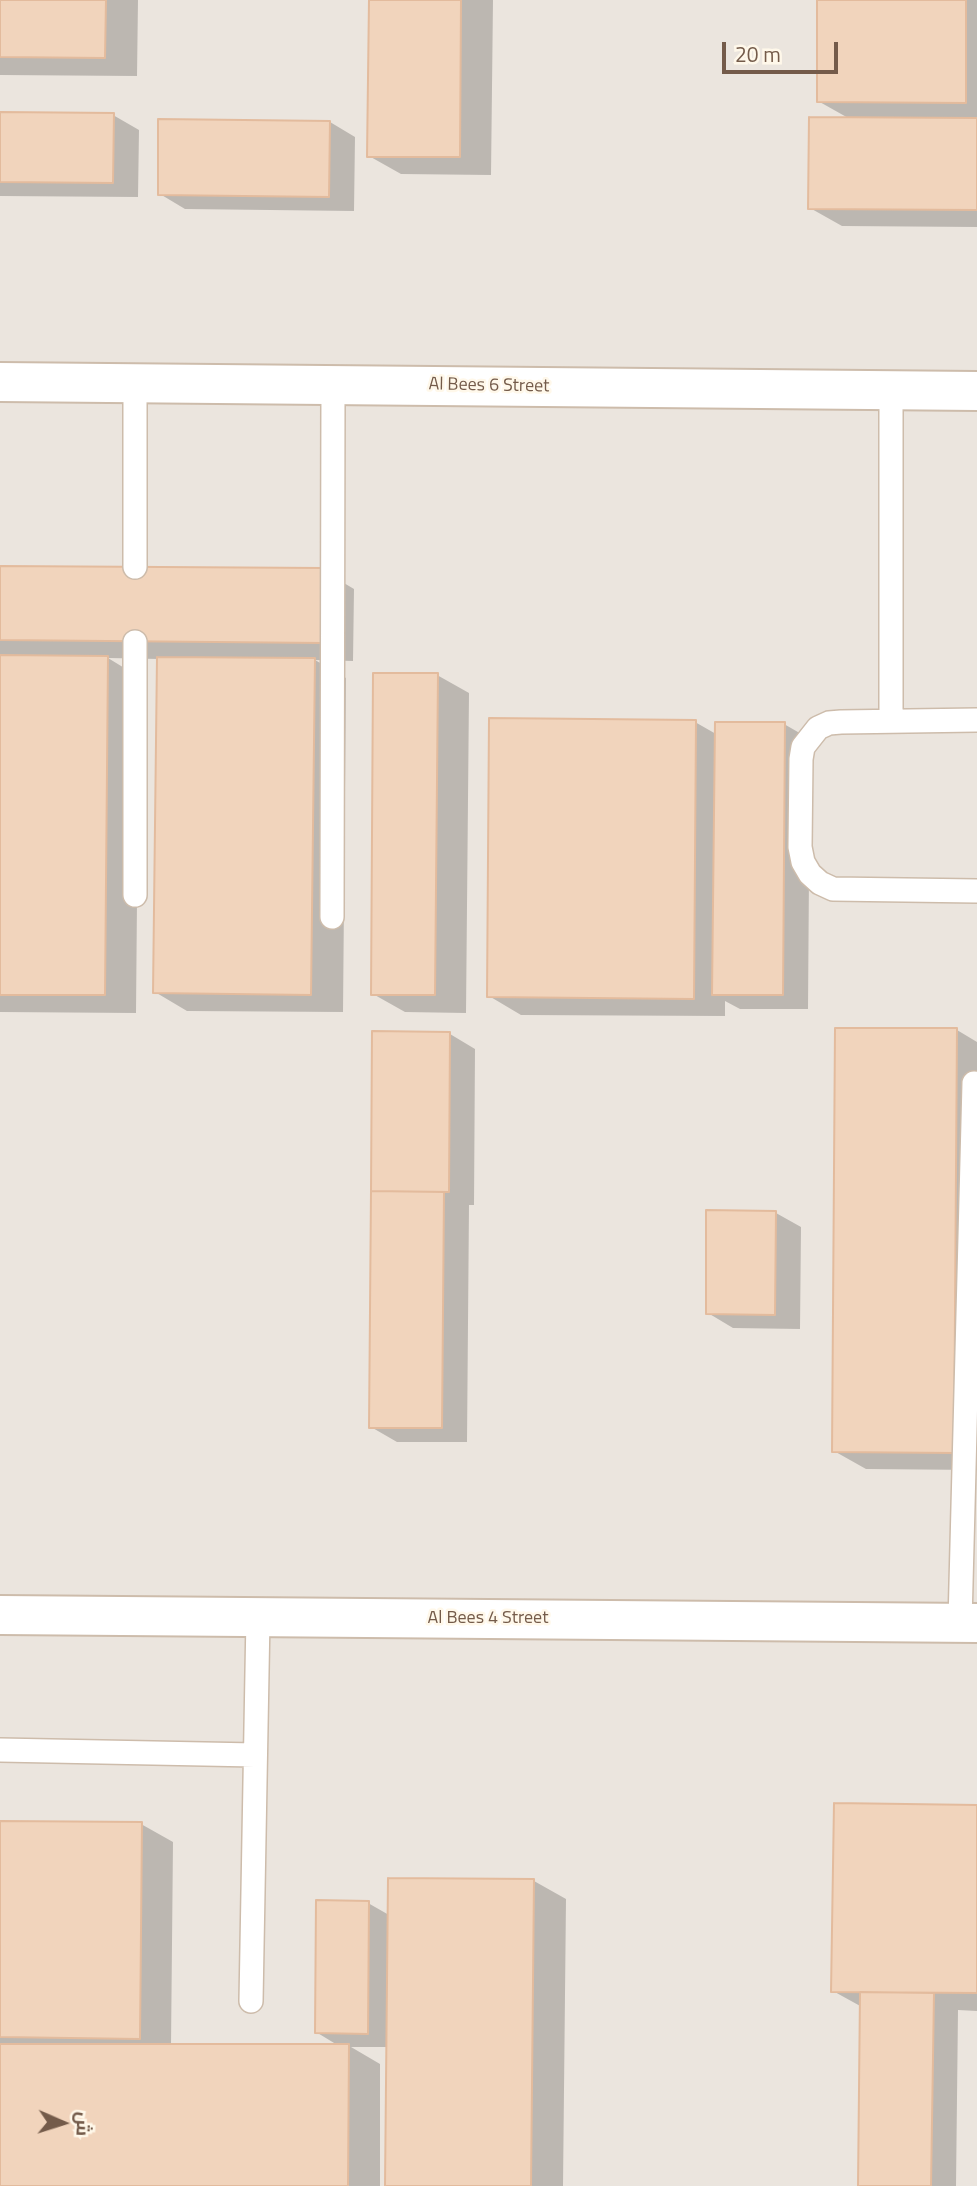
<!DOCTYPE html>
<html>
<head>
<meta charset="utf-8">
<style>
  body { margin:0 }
  #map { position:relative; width:977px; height:2186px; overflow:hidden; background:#fcf4e4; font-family:"Titillium Web",Cairo,sans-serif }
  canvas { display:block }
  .north { position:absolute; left:28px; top:2088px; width:70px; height:70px; -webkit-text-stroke:5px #fff8ea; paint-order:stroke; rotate:93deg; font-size:19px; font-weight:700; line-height:28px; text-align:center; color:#745b4a }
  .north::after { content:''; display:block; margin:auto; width:24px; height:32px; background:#745b4a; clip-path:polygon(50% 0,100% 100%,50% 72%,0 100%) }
  .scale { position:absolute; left:722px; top:42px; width:116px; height:32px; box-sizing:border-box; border:4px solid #745b4a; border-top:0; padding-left:9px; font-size:21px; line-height:24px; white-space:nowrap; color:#745b4a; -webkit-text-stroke:5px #fff8ea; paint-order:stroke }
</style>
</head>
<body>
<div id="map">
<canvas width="977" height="2186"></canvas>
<div class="north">ش</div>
<div class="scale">20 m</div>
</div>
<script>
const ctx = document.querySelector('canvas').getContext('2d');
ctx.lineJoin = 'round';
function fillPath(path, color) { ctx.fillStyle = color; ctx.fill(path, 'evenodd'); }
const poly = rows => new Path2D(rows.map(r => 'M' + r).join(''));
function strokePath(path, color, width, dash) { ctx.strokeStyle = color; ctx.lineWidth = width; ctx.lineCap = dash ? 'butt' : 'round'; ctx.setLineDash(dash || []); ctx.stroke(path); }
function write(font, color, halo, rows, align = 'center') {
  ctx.font = font + ' "Titillium Web",sans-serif'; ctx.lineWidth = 5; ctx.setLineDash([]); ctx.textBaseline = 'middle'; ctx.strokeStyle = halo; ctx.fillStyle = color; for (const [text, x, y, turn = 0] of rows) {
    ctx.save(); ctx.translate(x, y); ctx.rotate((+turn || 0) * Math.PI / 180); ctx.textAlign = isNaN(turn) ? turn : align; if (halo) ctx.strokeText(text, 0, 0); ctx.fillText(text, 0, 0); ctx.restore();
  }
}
fillPath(poly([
  [0,0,977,0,977,2186,0,2186]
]), '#ebe5de');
fillPath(poly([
  [0,0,138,0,137,76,0,75],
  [371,0,493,0,491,175,401,174,369,156],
  [819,0,977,0,977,227,842,226,810,208,850,119,818,101],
  [0,114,113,115,139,130,138,197,0,196],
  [330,122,355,137,354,211,185,209,160,194],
  [0,567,322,570,354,589,353,661,315,660,346,678,343,1012,187,1011,155,992,159,659,108,658,139,677,136,1013,0,1012],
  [437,675,469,693,466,1013,405,1012,373,994],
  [695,722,716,734,784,724,810,739,808,1009,740,1009,725,1001,725,1016,521,1015,489,996],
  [957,1030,977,1042,977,1470,866,1469,834,1451],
  [374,1033,450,1034,475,1049,474,1205,469,1205,467,1442,397,1442,371,1427],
  [776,1213,801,1227,800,1329,733,1328,708,1313],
  [977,1807,977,2011,958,2010,956,2186,860,2186,862,2007,833,1991],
  [0,1822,141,1824,173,1842,171,2046,339,2046,316,2032,368,1903,389,1915,534,1881,566,1899,563,2186,386,2186,388,2047,351,2047,380,2064,380,2186,0,2186]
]), '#0003');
const building = poly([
  [0,0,106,0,105,58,0,57,0,0],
  [369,0,461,0,460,157,367,157,369,0],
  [817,0,966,0,966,103,817,102,817,0],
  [0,112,114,113,113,183,0,182,0,112],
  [809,117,977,118,977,210,808,209,809,117],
  [158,119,330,121,329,197,158,195,158,119],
  [0,566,323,568,322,643,0,640,0,566],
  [0,655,108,656,105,995,0,995,0,655],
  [157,657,315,658,311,995,153,993,157,657],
  [373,673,438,673,435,995,371,995,373,673],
  [489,718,696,720,694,999,487,997,489,718],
  [715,722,785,722,783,995,712,995,715,722],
  [835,1028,957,1028,954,1453,832,1452,835,1028],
  [372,1031,450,1032,449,1192,371,1191,372,1031],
  [371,1191,444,1192,442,1428,369,1428,371,1191],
  [706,1210,776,1211,775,1315,706,1314,706,1210],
  [834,1803,977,1805,977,1993,831,1992,834,1803],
  [0,1821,142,1822,140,2039,0,2037,0,1821],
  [388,1878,534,1879,531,2186,385,2186,388,1878],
  [316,1900,369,1901,368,2034,315,2033,316,1900],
  [860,1992,934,1993,931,2186,858,2186,860,1992],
  [0,2044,349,2044,348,2186,0,2186,0,2044]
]);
fillPath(building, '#f1d4bc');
strokePath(building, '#e3bb9d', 2);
const lane = poly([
  [891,390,891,721],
  [135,567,135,383],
  [977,720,841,722,829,723,818,728,803,747,801,759,800,847,803,862,810,874,820,883,833,889,977,891],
  [135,895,135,642],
  [332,917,333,385],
  [960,1622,974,1083],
  [0,1750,255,1755],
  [251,2001,258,1617]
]);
const street = poly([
  [0,382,977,391],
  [0,1615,977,1623]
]);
strokePath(lane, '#cdbcab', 26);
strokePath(street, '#cdbcab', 42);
strokePath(lane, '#fff', 23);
strokePath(street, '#fff', 38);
write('18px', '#745b4a', '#fff8ea', [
  ["Al Bees 6 Street",489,386,1],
  ["Al Bees 4 Street",488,1619]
]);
</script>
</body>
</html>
